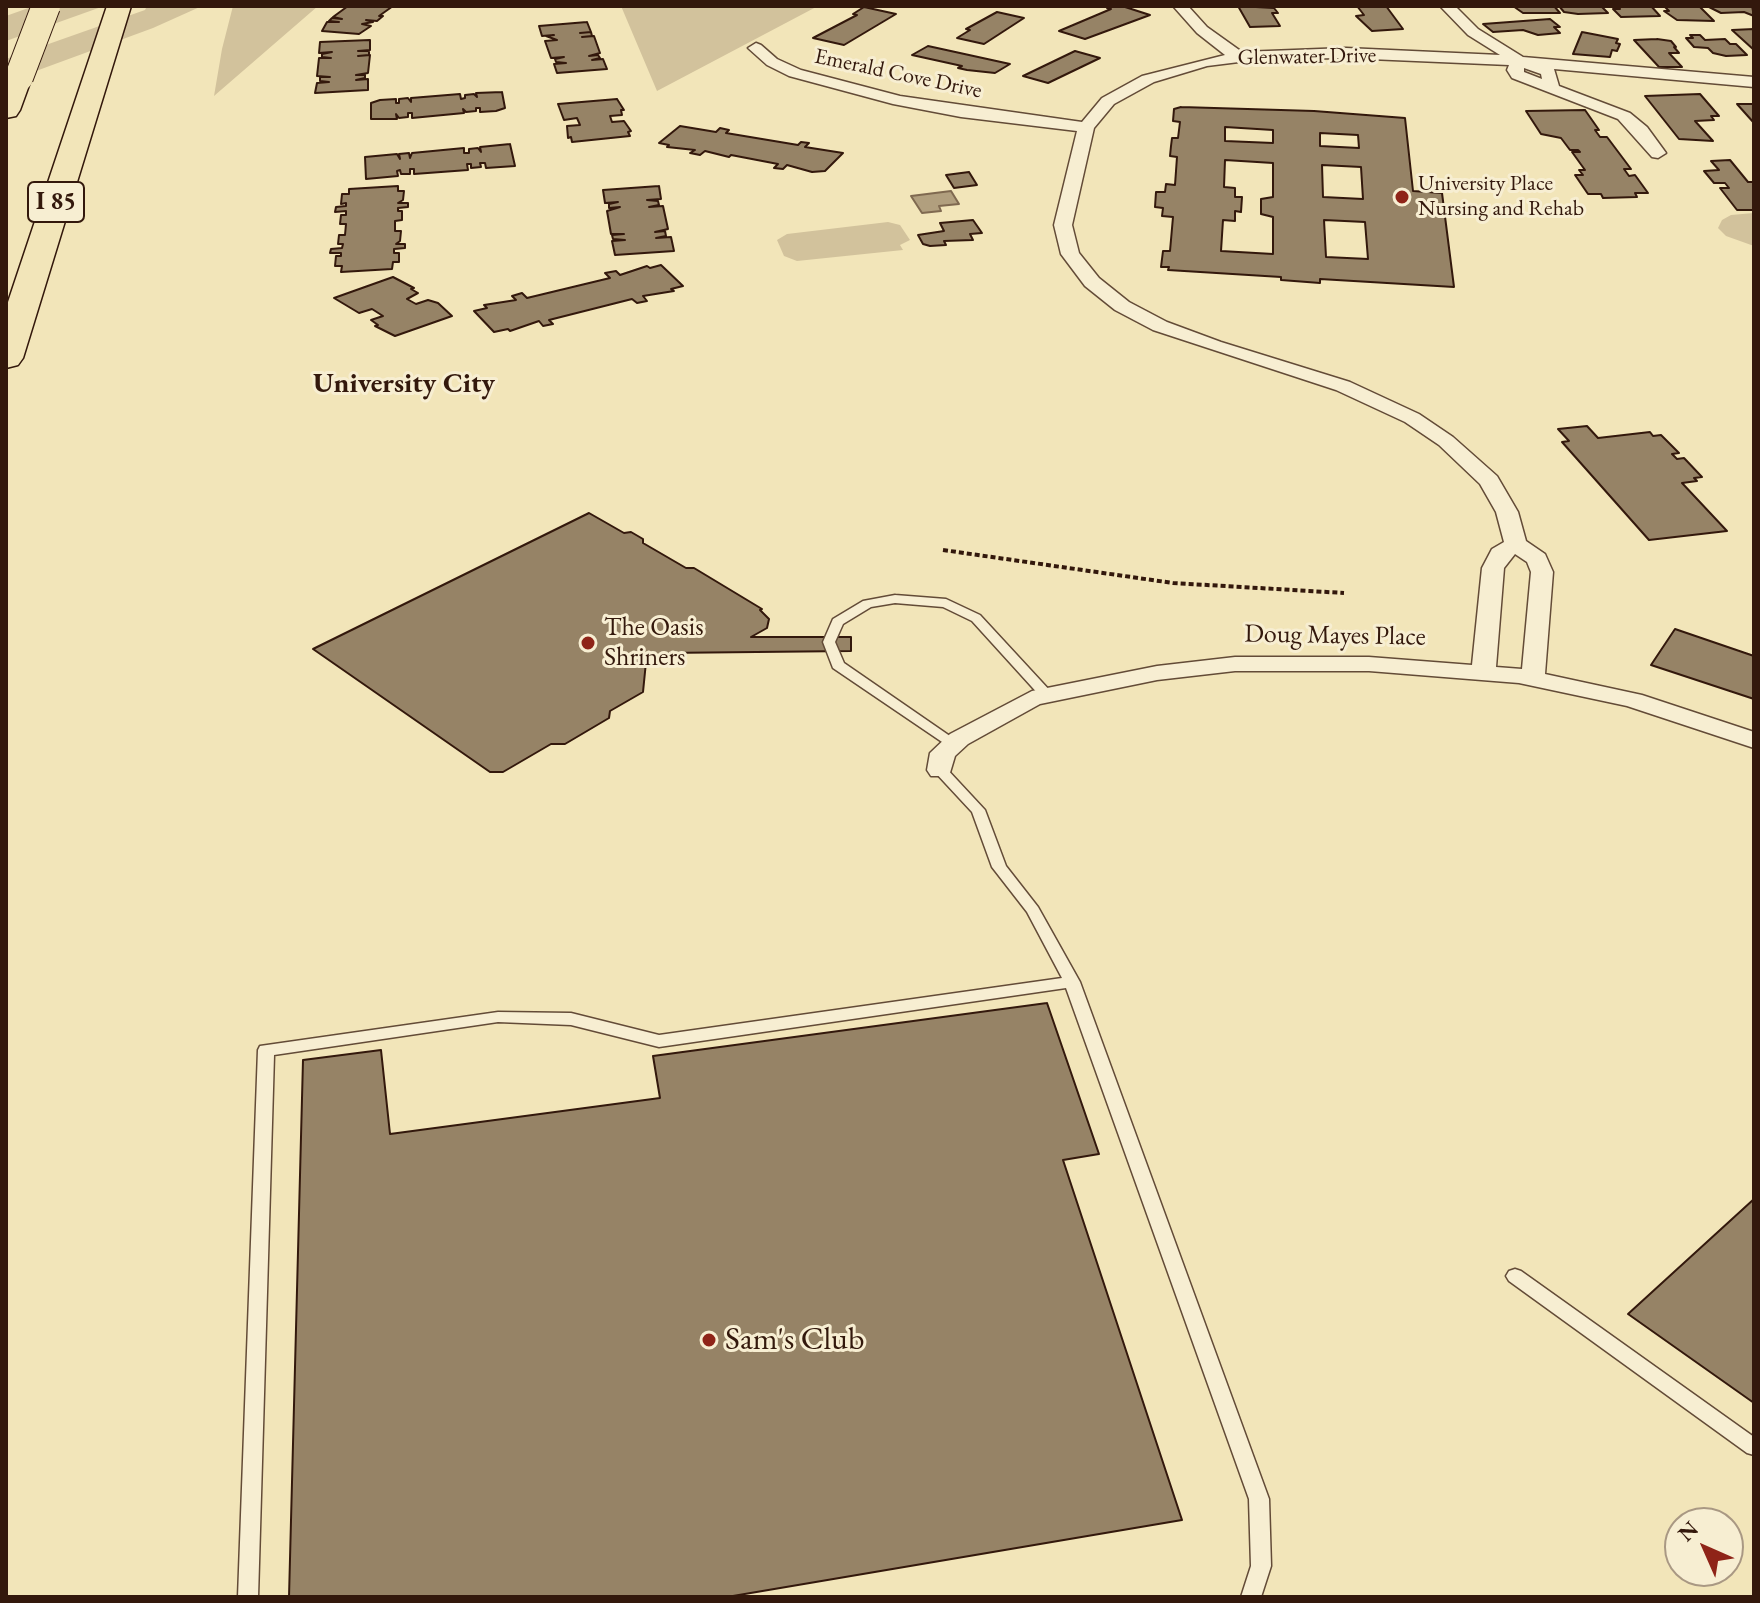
<!DOCTYPE html>
<html>
<head>
<meta charset="utf-8">
<style>
  body { margin:0 }
  #map { position:relative; width:1760px; height:1603px; overflow:hidden; background:#f2e5b9; font-family:"EB Garamond",serif }
  canvas { display:block }
  .frame { position:absolute; inset:0; border:8px solid #33180c; pointer-events:none }
  .north { position:absolute; left:1664px; top:1507px; width:80px; height:80px; box-sizing:border-box; background:#f7eed2; border:2px solid #a99883; border-radius:50%; rotate:315deg; font-size:22px; font-weight:700; line-height:32px; text-align:center; color:#33180c }
  .north::after { content:''; display:block; margin:auto; width:28px; height:36px; background:#8f2418; clip-path:polygon(50% 0,100% 100%,50% 72%,0 100%) }
</style>
</head>
<body>
<div id="map">
<canvas width="1760" height="1603"></canvas>
<div class="frame"></div>
<div class="north">N</div>
</div>
<script>
const ctx = document.querySelector('canvas').getContext('2d');
ctx.lineJoin = 'round';
function fillPath(path, color) { ctx.fillStyle = color; ctx.fill(path, 'evenodd'); }
const poly = rows => new Path2D(rows.map(r => 'M' + r).join(''));
function strokePath(path, color, width, dash) { ctx.strokeStyle = color; ctx.lineWidth = width; ctx.lineCap = dash ? 'butt' : 'round'; ctx.setLineDash(dash || []); ctx.stroke(path); }
function write(font, color, halo, rows, align = 'center') {
  ctx.font = font + ' "EB Garamond",serif'; ctx.lineWidth = 6; ctx.setLineDash([]); ctx.textBaseline = 'middle'; ctx.strokeStyle = halo; ctx.fillStyle = color; for (const [text, x, y, turn = 0] of rows) {
    ctx.save(); ctx.translate(x, y); ctx.rotate((+turn || 0) * Math.PI / 180); ctx.textAlign = isNaN(turn) ? turn : align; if (halo) ctx.strokeText(text, 0, 0); ctx.fillText(text, 0, 0); ctx.restore();
  }
}
fillPath(poly([
  [34,6,202,6,153,28,6,82,6,16],
  [233,6,318,6,214,96,222,49],
  [621,6,818,6,657,91],
  [1754,213,1754,246,1726,236,1718,228,1722,220,1731,215],
  [888,222,900,225,910,240,900,245,903,250,797,261,784,256,777,240,787,234]
]), '#d2c29c');
const water = poly([
  [951,191,959,204,939,206,941,211,922,213,911,196,951,191]
]);
fillPath(water, '#b19f7e');
strokePath(water, '#7f6950', 2);
fillPath(poly([
  [104,6,147,6,145,10,6,59,6,41]
]), '#f2e5b9');
const building = poly([
  [345,6,393,6,379,16,383,16,377,21,366,20,373,22,362,24,371,26,359,34,322,31,327,22,339,22,329,21,332,18,342,19,333,17,348,6,345,6],
  [1111,6,1122,6,1150,15,1085,39,1059,31,1111,9,1107,8,1111,6],
  [1238,6,1274,8,1278,13,1272,13,1280,26,1250,27,1238,6],
  [1357,6,1386,6,1403,29,1372,31,1356,16,1364,15,1357,6],
  [1513,6,1554,6,1560,13,1523,13,1513,6],
  [1559,6,1601,6,1608,13,1578,14,1564,12,1559,6],
  [1617,6,1651,6,1660,16,1621,17,1613,9,1620,9,1617,6],
  [1664,6,1699,6,1714,21,1677,20,1664,11,1669,11,1664,6],
  [1707,6,1752,6,1754,16,1744,12,1721,13,1707,6],
  [864,7,896,14,844,45,813,38,857,15,853,14,864,7],
  [997,12,1024,18,984,44,957,38,970,30,966,29,997,12],
  [1550,19,1560,27,1554,27,1560,33,1538,35,1523,30,1493,32,1483,24,1550,19],
  [587,22,591,32,580,33,591,32,592,36,582,37,594,36,600,53,589,56,598,55,600,58,592,60,603,59,607,69,557,73,554,64,566,63,556,62,555,59,564,57,551,58,545,41,557,40,546,36,554,35,542,36,539,26,587,22],
  [1754,29,1754,50,1732,30,1754,29],
  [1582,32,1618,39,1616,43,1620,44,1617,51,1612,50,1610,57,1573,54,1582,32],
  [1690,35,1700,35,1705,40,1725,39,1730,44,1736,44,1747,55,1726,56,1713,53,1708,48,1694,47,1686,38,1693,38,1690,35],
  [1657,39,1671,41,1676,47,1674,47,1679,53,1669,53,1682,67,1659,67,1634,40,1657,39],
  [370,40,370,50,358,51,369,51,369,55,358,56,370,55,368,73,356,75,365,75,365,78,356,80,368,79,368,90,315,93,317,83,329,82,320,81,320,77,330,77,317,76,319,58,331,58,322,57,322,54,332,52,319,53,320,42,370,40],
  [928,46,1010,64,995,73,967,70,958,68,962,66,912,55,928,46],
  [1075,51,1100,58,1048,83,1023,76,1075,51],
  [502,92,505,108,496,111,480,112,480,108,476,108,476,111,466,112,463,109,464,113,412,118,412,113,408,113,408,117,399,118,396,114,397,119,371,119,371,103,380,100,396,99,396,103,399,103,399,99,408,98,411,102,411,98,460,94,461,99,465,98,465,95,474,94,477,97,476,93,502,92],
  [1700,94,1719,116,1711,116,1714,120,1695,121,1713,141,1679,139,1645,96,1700,94],
  [617,99,624,110,621,110,622,115,610,116,612,122,624,121,631,131,628,132,630,136,572,142,571,137,568,138,567,126,580,125,577,118,564,120,558,104,617,99],
  [1737,104,1754,104,1754,123,1737,104],
  [1181,107,1314,111,1405,118,1413,191,1442,193,1454,287,1320,279,1320,283,1281,280,1281,277,1168,270,1169,267,1161,267,1163,251,1170,251,1173,217,1162,216,1163,208,1155,207,1156,192,1165,192,1166,184,1175,185,1177,157,1170,156,1171,146,1172,138,1178,138,1180,122,1173,121,1174,109,1181,107],
  [1225,127,1273,130,1273,143,1225,141,1225,127],
  [1320,133,1358,135,1359,148,1320,146,1320,133],
  [1225,160,1273,163,1273,197,1261,199,1261,214,1273,217,1273,254,1221,251,1223,220,1235,221,1235,211,1241,212,1242,197,1235,197,1235,188,1224,187,1225,160],
  [1322,165,1361,167,1363,199,1323,197,1322,165],
  [1324,220,1365,222,1368,259,1326,257,1324,220],
  [1585,110,1599,130,1595,130,1600,137,1607,137,1631,169,1624,169,1629,176,1635,175,1648,193,1635,193,1637,197,1603,198,1601,194,1588,194,1575,175,1583,175,1579,170,1585,170,1572,152,1580,152,1578,150,1570,150,1561,138,1541,134,1526,111,1585,110],
  [680,126,716,132,720,128,729,130,726,133,798,145,801,142,809,143,805,147,843,153,825,171,812,172,787,165,783,169,774,168,778,164,731,155,729,157,705,151,700,155,690,153,695,150,667,147,669,145,659,143,680,126],
  [510,144,515,166,486,168,485,163,480,163,481,167,471,168,471,164,467,164,468,170,414,174,414,169,410,169,410,174,401,174,400,170,397,171,398,176,366,179,365,157,397,154,400,159,399,154,409,153,410,158,412,153,464,148,464,153,469,153,469,149,478,148,481,152,480,147,510,144],
  [1730,160,1748,182,1754,182,1754,210,1737,210,1720,188,1729,188,1725,183,1714,183,1704,171,1719,170,1711,161,1730,160],
  [969,172,977,185,954,188,946,175,969,172],
  [398,186,398,191,404,191,403,200,398,203,408,203,408,207,398,208,398,211,402,211,402,220,395,221,395,231,401,231,400,241,396,244,405,244,405,248,394,249,394,253,399,253,399,262,393,262,392,269,341,272,342,266,335,266,336,256,341,256,341,253,330,253,331,249,342,248,343,244,338,244,339,235,345,235,346,224,340,224,341,215,346,215,346,211,335,212,336,207,346,206,346,203,341,204,342,194,349,194,349,189,398,186],
  [659,186,661,199,647,200,658,201,659,205,649,207,663,206,668,229,655,232,665,231,666,236,656,238,671,237,674,251,615,255,612,241,625,240,613,239,612,235,624,234,611,234,607,211,620,207,609,208,609,204,618,202,605,203,603,190,659,186],
  [973,220,982,233,970,234,973,240,944,241,946,245,930,246,923,244,918,235,944,231,940,223,973,220],
  [661,265,683,286,671,289,674,291,643,296,647,301,637,303,632,299,549,320,553,324,543,326,539,321,510,331,508,329,494,332,474,311,487,308,484,305,516,300,512,296,522,293,527,298,610,278,605,273,616,271,620,275,647,266,650,268,661,265],
  [393,277,414,288,411,289,418,293,407,299,416,304,428,300,438,303,452,316,395,336,375,326,378,325,371,320,383,316,372,309,359,313,334,298,393,277],
  [1587,426,1598,438,1650,432,1653,436,1661,435,1679,453,1672,454,1677,459,1684,458,1702,477,1694,478,1697,481,1682,483,1727,531,1649,540,1562,442,1569,441,1558,429,1587,426],
  [589,513,624,533,631,532,643,539,643,543,686,568,694,568,762,609,760,610,769,619,767,628,751,637,851,637,851,651,662,653,646,662,643,692,610,711,609,718,565,744,551,744,503,772,490,772,313,649,589,513],
  [1675,629,1754,656,1754,699,1651,665,1675,629],
  [1047,1003,1099,1154,1063,1160,1182,1520,727,1597,289,1597,303,1060,381,1050,390,1134,660,1098,653,1056,1047,1003],
  [1754,1199,1754,1403,1628,1314,1754,1199]
]);
fillPath(building, '#968366');
strokePath(building, '#33180c', 2);
const service = poly([
  [895,595,946,599,980,615,1053,694,1046,698,1041,697,972,621,943,607,895,603,871,607,843,624,835,642,844,663,960,743,953,747,948,746,833,668,823,642,833,619,863,601,895,595],
  [940,766,945,767,985,810,1006,866,1038,907,1080,982,1269,1499,1271,1566,1261,1597,1241,1597,1251,1566,1249,1499,1066,988,659,1047,571,1025,498,1022,274,1055,258,1597,238,1597,258,1050,260,1046,498,1012,571,1013,659,1035,1062,978,1027,912,992,867,972,812,933,770,940,766],
  [1515,1269,1521,1271,1754,1437,1754,1455,1747,1453,1509,1281,1506,1276,1509,1271,1515,1269]
]);
const minor = poly([
  [1173,6,1188,6,1207,27,1242,52,1346,48,1500,55,1468,35,1440,6,1455,6,1478,29,1523,57,1754,77,1754,87,1554,69,1559,86,1630,113,1647,127,1666,153,1658,158,1652,157,1618,119,1512,78,1507,70,1509,65,1346,58,1263,59,1207,66,1154,82,1114,104,1094,128,1072,225,1079,253,1099,278,1129,302,1167,322,1221,342,1350,382,1419,414,1453,437,1497,476,1518,512,1526,541,1545,554,1553,572,1545,674,1642,695,1754,732,1754,748,1627,706,1519,683,1369,671,1235,671,1157,680,1040,704,968,744,955,756,949,776,931,776,927,770,930,753,950,734,1032,691,1157,666,1235,657,1369,657,1472,665,1482,568,1492,549,1504,542,1496,512,1480,484,1439,445,1405,422,1336,390,1153,330,1115,310,1085,286,1061,254,1054,225,1077,131,961,117,893,104,789,76,767,65,748,48,756,43,761,45,777,59,801,70,900,96,1082,122,1102,98,1142,76,1225,55,1197,33,1173,6],
  [1524,68,1541,74,1542,79,1524,72,1524,68],
  [1515,554,1527,562,1531,572,1522,669,1496,667,1504,568,1515,554]
]);
const motorway = poly([
  [107,6,131,6,23,358,18,365,6,368,6,308,107,6],
  [19,69,28,71,32,77,20,110,16,116,6,118,6,77,10,71,19,69]
]);
strokePath(service, '#634b37', 3);
strokePath(minor, '#634b37', 3);
strokePath(motorway, '#33180c', 3);
strokePath(poly([
  [943,550,1173,583,1344,593]
]), '#33180c', 4, [5, 3]);
fillPath(service, '#f7eed2');
fillPath(minor, '#f7eed2');
fillPath(motorway, '#f2e5b9');
const motorwayBridge = poly([
  [19,77,46,6]
]);
strokePath(motorwayBridge, '#33180c', 30, []);
strokePath(motorwayBridge, '#f2e5b9', 28);
for (const [x, y, r, color] of [
  [1402,197,8,"#8f2418"],
  [588,643,8,"#8f2418"],
  [709,1340,8,"#8f2418"]
]) { const dot = new Path2D(); dot.arc(x, y, r, 0, 2 * Math.PI); ctx.fillStyle = color; ctx.fill(dot); strokePath(dot, '#f7eed2', 3); }
write('22px', '#33180c', '#f7eed2', [
  ["Glenwater Drive",1307,57,-1],
  ["Emerald Cove Drive",898,74,12]
]);
write('22px', '#33180c', '#f7eed2', [
  ["University Place",1418,184],
  ["Nursing and Rehab",1418,209]
], 'left');
for (const [x, y, w] of [
  [56,202,56]
]) { const box = new Path2D(); box.roundRect(x - w / 2, y - 20, w, 40, 6); ctx.fillStyle = '#f7eed2'; ctx.fill(box); strokePath(box, '#33180c', 2); }
write('bold 24px', '#33180c', null, [
  ["I 85",56,202]
]);
write('26px', '#33180c', '#f7eed2', [
  ["The Oasis",604,628],
  ["Shriners",604,658]
], 'left');
write('26px', '#33180c', '#f7eed2', [
  ["Doug Mayes Place",1335,636,1]
]);
write('bold 28px', '#33180c', '#f7eed2', [
  ["University City",404,384]
]);
write('32px', '#33180c', '#f7eed2', [
  ["Sam's Club",725,1340]
], 'left');
</script>
</body>
</html>
